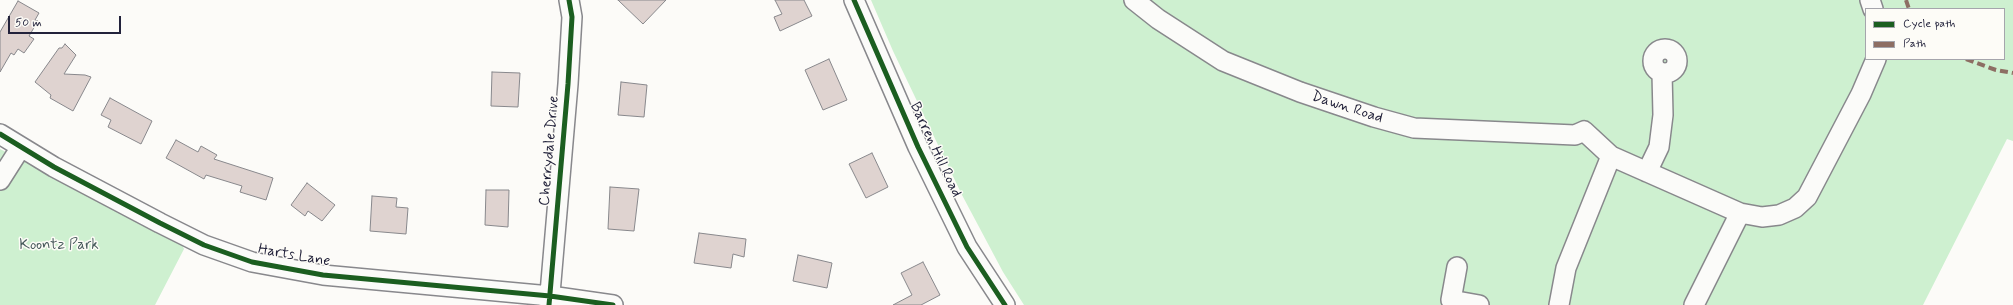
<!DOCTYPE html>
<html>
<head>
<meta charset="utf-8">
<style>
  body { margin:0 }
  #map { position:relative; width:2013px; height:305px; overflow:hidden; background:#fcfbf8; font-family:Mynerve,sans-serif }
  canvas { display:block }
  .legend { position:absolute; left:1865px; top:8px; width:140px; height:52px; box-sizing:border-box; background:#fdfcf7; border:1px solid #a5a5ac; margin:0; padding:5px 7px; list-style:none; font-size:12px; color:#22223b }
  .legend li { display:flex; align-items:center; gap:8px; height:20px }
  .legend b { width:20px; border:1px solid #a5a5ac }
  .scale { position:absolute; left:8px; top:16px; width:113px; height:18px; box-sizing:border-box; border:2px solid #22223b; border-top:0; padding-left:5px; font-size:12px; line-height:14px; white-space:nowrap; color:#22223b; -webkit-text-stroke:3px #fdfcf7; paint-order:stroke }
</style>
</head>
<body>
<div id="map">
<canvas width="2013" height="305"></canvas>
<ul class="legend">
<li><b style="height:5px;background:#1b5e20"></b>Cycle path</li>
<li><b style="height:5px;background:#8d6e63"></b>Path</li>
</ul>
<div class="scale">50 m</div>
</div>
<script>
const ctx = document.querySelector('canvas').getContext('2d');
ctx.lineJoin = 'round';
function fillPath(path, color) { ctx.fillStyle = color; ctx.fill(path, 'evenodd'); }
const poly = rows => new Path2D(rows.map(r => 'M' + r).join(''));
function strokePath(path, color, width, dash) { ctx.strokeStyle = color; ctx.lineWidth = width; ctx.lineCap = dash ? 'butt' : 'round'; ctx.setLineDash(dash || []); ctx.stroke(path); }
function write(font, color, halo, rows, align = 'center') {
  ctx.font = font + ' Mynerve,sans-serif'; ctx.lineWidth = 3; ctx.setLineDash([]); ctx.textBaseline = 'middle'; ctx.strokeStyle = halo; ctx.fillStyle = color; for (const [text, x, y, turn = 0] of rows) {
    ctx.save(); ctx.translate(x, y); ctx.rotate((+turn || 0) * Math.PI / 180); ctx.textAlign = isNaN(turn) ? turn : align; if (halo) ctx.strokeText(text, 0, 0); ctx.fillText(text, 0, 0); ctx.restore();
  }
}
fillPath(poly([
  [871,0,2013,0,2013,141,2007,139,1923,305,1024,305,1003,272,962,195,893,51],
  [1866,9,2004,9,2004,59,1866,59],
  [0,149,181,242,184,249,155,305,0,305]
]), '#cef0d0');
const building = poly([
  [618,0,666,0,643,24,618,0],
  [775,0,804,0,812,16,780,31,774,17,782,14,775,0],
  [18,1,39,13,35,20,38,21,29,36,34,39,24,53,18,49,14,55,11,53,0,72,0,32,18,1],
  [65,44,76,55,64,74,85,75,91,77,73,111,50,98,51,95,35,82,59,48,62,48,65,44],
  [829,59,847,100,823,110,805,70,829,59],
  [492,72,520,73,518,107,491,106,492,72],
  [621,82,647,85,644,117,618,115,621,82],
  [110,98,152,121,141,144,108,127,111,120,101,115,110,98],
  [176,140,198,152,201,146,217,155,214,159,273,178,266,200,240,192,242,186,206,175,204,179,166,158,176,140],
  [872,153,888,187,866,198,849,164,872,153],
  [307,183,335,205,322,221,308,211,305,216,291,205,307,183],
  [610,187,639,189,634,231,608,229,610,187],
  [486,190,509,190,508,227,485,225,486,190],
  [372,196,397,198,396,207,408,208,406,234,370,231,372,196],
  [699,233,746,239,744,257,733,254,731,268,694,263,699,233],
  [798,255,832,263,827,288,793,281,798,255],
  [923,262,940,295,921,305,893,305,912,295,901,273,923,262]
]);
fillPath(building, '#dfd3d0');
strokePath(building, '#88888c', 1);
const minor = poly([
  [854,0,918,147,967,247,1005,305],
  [1134,0,1158,19,1223,61,1300,92,1374,117,1414,128,1575,135,1584,131,1611,156,1740,213,1762,217,1779,215,1795,208,1807,197,1861,94,1876,59],
  [1870,0,1873,9],
  '1653 61a12 12 0 1 1 24 0a12 12 0 1 1-24 0Z',
  [0,134,54,167,160,223,204,245,252,262,323,275,550,296,613,305],
  [1647,172,1659,147,1663,115,1662,73],
  [0,180,21,147],
  [1457,267,1451,300,1479,305],
  [549,305,568,84,572,17,569,0],
  [1559,305,1566,268,1611,156],
  [1694,305,1740,213]
]);
strokePath(minor, '#88888c', 22);
strokePath(minor, '#fbfbf9', 19);
strokePath(poly([
  [1906,0,1909,9],
  [1966,59,1996,70,2013,73]
]), '#8d6e63', 4, [8, 4]);
strokePath(poly([
  [854,0,918,147,967,247,1005,305],
  [0,134,54,167,160,223,204,245,252,262,323,275,550,296,613,305],
  [549,305,568,84,572,17,569,0]
]), '#1b5e20', 5);
write('15px', '#22223b', '#fdfcf7', [
  ["Dawn Road",1347,108,18],
  ["Barren Hill Road",935,150,65],
  ["Cherrydale Drive",550,151,-85],
  ["Harts Lane",294,256,10]
]);
write('15px', '#4a5d5e', '#fdfcf7', [
  ["Koontz Park",59,246]
]);
</script>
</body>
</html>
